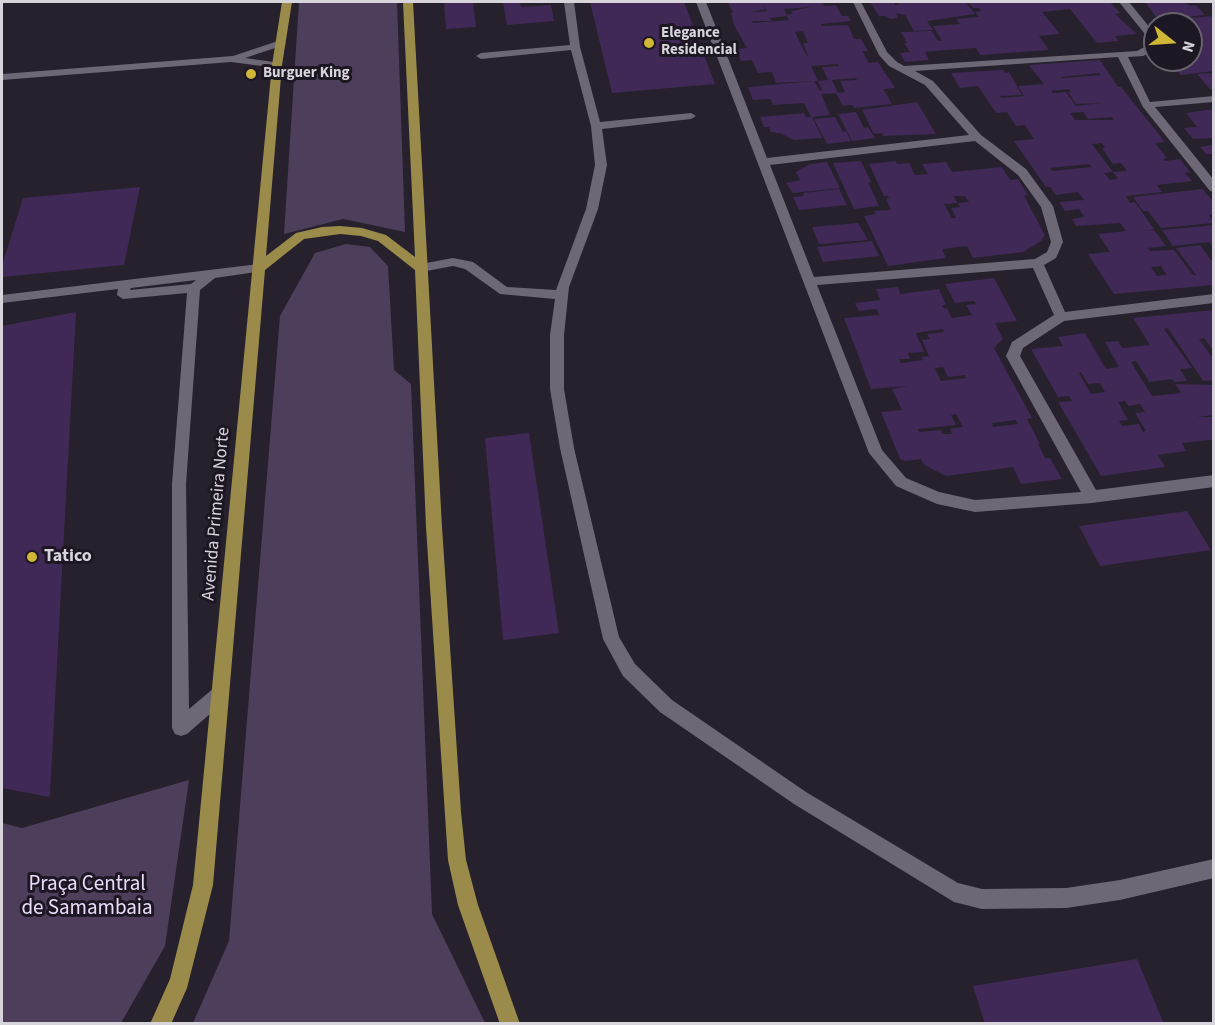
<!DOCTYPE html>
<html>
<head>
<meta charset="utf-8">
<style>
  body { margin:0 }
  #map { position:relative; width:1215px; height:1025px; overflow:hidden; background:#26212d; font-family:"Source Sans 3",sans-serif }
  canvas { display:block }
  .frame { position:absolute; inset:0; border:3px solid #d7d4dc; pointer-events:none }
  .north { position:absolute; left:1143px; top:12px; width:60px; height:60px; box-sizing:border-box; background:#1d1723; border:2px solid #67636d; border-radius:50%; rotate:107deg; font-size:16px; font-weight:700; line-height:24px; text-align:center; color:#d7d4dc }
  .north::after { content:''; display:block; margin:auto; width:21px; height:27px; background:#d1b736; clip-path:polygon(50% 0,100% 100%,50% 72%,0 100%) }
</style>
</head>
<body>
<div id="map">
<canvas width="1215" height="1025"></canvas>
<div class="frame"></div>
<div class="north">N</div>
</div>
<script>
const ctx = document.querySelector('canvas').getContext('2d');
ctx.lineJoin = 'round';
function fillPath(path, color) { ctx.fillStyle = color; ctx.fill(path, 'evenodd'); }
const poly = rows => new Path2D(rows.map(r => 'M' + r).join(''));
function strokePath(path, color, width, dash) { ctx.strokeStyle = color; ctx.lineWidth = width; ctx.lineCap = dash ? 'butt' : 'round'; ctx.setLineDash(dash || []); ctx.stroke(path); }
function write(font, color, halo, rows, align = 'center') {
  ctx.font = font + ' "Source Sans 3",sans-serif'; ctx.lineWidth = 6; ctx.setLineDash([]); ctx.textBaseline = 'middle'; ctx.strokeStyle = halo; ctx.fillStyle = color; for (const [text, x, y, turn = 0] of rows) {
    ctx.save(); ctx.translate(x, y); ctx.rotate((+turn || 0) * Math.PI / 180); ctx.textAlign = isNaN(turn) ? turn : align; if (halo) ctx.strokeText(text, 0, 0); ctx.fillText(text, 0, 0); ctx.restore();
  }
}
fillPath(poly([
  [299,2,397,2,405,232,343,219,284,234],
  [346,244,370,247,388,266,394,370,411,384,432,914,485,1023,193,1023,229,941,280,316,315,253],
  [189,780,165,946,121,1023,2,1023,2,823,22,828]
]), '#4d3f5c');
fillPath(poly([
  [444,2,473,2,476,27,446,29],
  [503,2,520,2,521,7,551,5,554,21,507,25],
  [590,2,684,2,715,84,612,93],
  [728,2,762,2,765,9,751,12,767,11,762,2,822,2,825,6,836,5,842,16,848,16,851,21,821,24,821,26,848,25,854,39,861,39,868,51,862,51,869,63,878,62,895,88,883,89,892,104,854,108,852,105,843,106,836,93,845,92,840,81,857,80,856,78,832,80,838,93,821,94,830,115,811,117,804,103,773,105,770,99,753,100,748,87,814,81,776,83,772,72,758,73,752,60,741,61,736,49,747,48,734,25,731,13,733,13],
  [811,7,791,11,793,14,786,15,789,20,753,23,752,21,772,21,770,18,787,16,784,9],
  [803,31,808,43,803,43,808,56,806,55,795,32],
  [838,64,839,66,822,67,828,80,818,81,822,90,820,91,814,81,818,81,811,66],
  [870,2,893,2,895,5,899,5,897,2,966,2,975,14,927,21,933,30,914,31,905,15,896,13,898,18,890,19,886,16,879,16],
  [968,2,1110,2,1120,13,1115,14,1137,34,1115,36,1118,41,1097,43,1070,9,1042,12,1060,34,1039,36,1049,50,980,55,976,48,946,50,925,52,929,60,905,62,900,53,910,52,904,43,907,43,901,32,932,31,938,41,942,41,933,26,960,24,956,19,979,17,975,12,981,11,979,8,973,8],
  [1145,2,1185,2,1190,6,1196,5,1205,15,1176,18,1173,19,1177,24,1161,24],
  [1214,16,1214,71,1181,75,1171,63,1191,60,1191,24,1179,24,1174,19],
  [1100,60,1118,87,1121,87,1165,142,1155,143,1167,158,1163,159,1165,161,1180,159,1190,172,1185,173,1192,181,1157,185,1162,192,1126,196,1130,203,1135,202,1154,229,1146,231,1154,230,1166,246,1148,248,1150,251,1174,250,1193,275,1196,275,1176,248,1200,245,1211,260,1214,260,1214,285,1114,294,1088,254,1110,252,1098,234,1126,231,1120,223,1076,226,1072,219,1084,217,1079,209,1065,211,1059,202,1084,200,1078,192,1056,195,1050,187,1046,187,1014,141,1034,139,1025,125,1016,126,1007,112,996,113,978,86,960,88,951,73,1003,70,1005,73,1009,72,1022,95,1000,96,1001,98,1024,96,1018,86,1044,84,1029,65],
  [1099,73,1101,75,1062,78,1061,77],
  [1069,89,1071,92,1068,92,1076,104,1100,103,1076,106,1066,92,1053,93,1051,91],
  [1083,112,1088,119,1112,117,1114,120,1075,120,1070,113],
  [1102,143,1105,148,1102,148,1113,164,1121,163,1127,171,1113,172,1118,179,1110,180,1104,173,1113,172,1092,144],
  [1089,164,1092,167,1052,171,1050,168],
  [1161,266,1164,271,1167,275,1157,276,1151,267],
  [1214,73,1214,89,1210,89,1197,74],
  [917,102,936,134,883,136,882,133,874,134,862,110],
  [1214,109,1214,138,1193,139,1184,128,1197,127,1186,113],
  [856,112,864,128,868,127,875,138,852,141,838,114],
  [804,113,806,117,812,117,822,138,794,140,780,133,771,132,769,127,764,127,760,117],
  [835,117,843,132,846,131,851,141,827,144,814,119],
  [1211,145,1214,146,1214,154,1206,154,1200,147],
  [861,161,871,182,868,182,879,206,854,209,833,163],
  [896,161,897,164,909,163,915,175,928,174,922,164,946,162,952,172,1002,167,1010,180,1018,179,1028,195,1024,196,1045,235,1041,241,1023,252,973,258,967,246,942,249,946,258,888,266,864,216,876,214,874,211,891,210,886,199,889,198,888,196,884,196,869,164],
  [954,196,965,196,969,202,958,203,960,207,951,208,956,218,952,218,944,204,957,203],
  [827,162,840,188,793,193,786,183,800,180,796,172,810,164],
  [140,187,124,265,2,277,2,266,23,198],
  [839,189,847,205,799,210,793,197,804,196,803,193],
  [1202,189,1214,202,1214,215,1209,215,1214,223,1161,228,1148,211,1143,211,1133,197],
  [858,223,868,240,819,244,812,227],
  [1214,225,1214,249,1209,242,1173,246,1162,230],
  [872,241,879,256,823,262,817,247],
  [994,278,1017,321,995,323,1003,339,994,348,1032,418,1027,419,1040,444,1038,444,1045,458,1050,458,1062,479,1021,484,1013,467,946,476,924,465,921,459,905,461,900,459,881,412,902,410,892,389,907,386,871,389,844,318,879,315,877,309,859,311,855,303,880,300,876,289,898,287,900,294,939,289,946,305,942,305,944,309,947,308,952,318,972,315,966,305,976,304,974,301,955,303,945,284],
  [943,329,944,332,927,334,930,339,922,340,929,356,921,357,923,360,901,363,899,359,910,359,908,353,924,352,916,333],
  [943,367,948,377,965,375,966,378,941,381,935,368],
  [956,414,963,427,950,429,952,434,942,434,941,430,919,432,918,429,956,425,951,415],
  [1016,420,1018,424,993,427,992,423],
  [1214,310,1214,352,1204,338,1199,339,1211,356,1214,356,1214,380,1203,381,1168,328,1164,329,1192,368,1180,369,1187,381,1174,382,1172,379,1149,382,1136,361,1131,362,1152,396,1181,393,1175,384,1214,385,1214,415,1197,417,1214,417,1214,443,1211,440,1182,443,1186,451,1158,455,1165,467,1101,476,1058,402,1072,401,1069,396,1058,397,1031,349,1063,346,1058,337,1085,333,1106,369,1119,367,1105,342,1118,341,1122,348,1150,345,1133,318],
  [1081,372,1088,384,1100,383,1105,392,1091,394,1079,373],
  [1125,401,1128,406,1140,404,1145,412,1135,413,1146,431,1143,432,1139,424,1122,426,1119,421,1128,420,1118,402],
  [76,312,50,794,49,797,2,788,2,326],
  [529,433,559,633,503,640,485,438],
  [1187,511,1211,550,1100,566,1079,526],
  [1137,959,1164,1024,985,1024,973,986]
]), '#402956');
fillPath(poly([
  [564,2,574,2,580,47,600,122,691,113,696,116,691,119,602,129,607,165,598,209,569,287,564,335,564,389,574,448,619,637,635,664,672,700,806,792,958,883,982,889,1066,888,1120,880,1214,859,1214,878,1120,900,1066,908,982,909,954,902,794,804,660,712,623,676,603,639,560,448,550,389,550,335,555,299,500,294,465,269,453,266,421,272,415,268,421,264,453,258,473,262,507,287,556,290,586,209,595,165,591,126,571,50,481,59,476,56,481,53,570,45,564,2],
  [696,2,706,2,767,158,969,135,925,85,889,66,879,55,853,2,861,2,887,52,897,62,904,66,1137,51,1146,46,1149,39,1119,2,1129,2,1155,34,1154,50,1143,56,1128,57,1150,102,1214,96,1214,102,1155,107,1214,180,1214,192,1210,191,1143,107,1118,57,915,71,933,81,981,135,1026,169,1053,206,1063,242,1056,258,1044,265,1065,312,1214,294,1214,303,1064,321,1023,348,1020,356,1096,490,1214,475,1214,487,1092,503,975,512,937,504,896,486,869,453,696,2],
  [975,141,1018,175,1041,207,1051,242,1047,252,1035,259,814,277,770,165,975,141],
  [1033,268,1054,315,1012,342,1006,356,1081,492,975,500,939,492,906,478,882,450,817,285,1033,268],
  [281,40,286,43,284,45,245,58,281,63,281,67,277,68,231,62,2,80,2,74,233,56,281,40],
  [259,264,263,265,265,268,263,271,215,278,200,290,186,484,189,709,214,688,220,686,226,688,228,694,226,700,187,734,181,736,175,734,172,728,172,484,187,293,123,299,117,295,118,289,2,303,2,295,259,264],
  [196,280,191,284,130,290,131,288,196,280]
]), '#6e6876');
fillPath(poly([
  [282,2,292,2,282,65,266,256,296,233,322,227,340,226,362,228,386,235,415,257,403,2,413,2,442,527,461,812,466,860,478,905,520,1024,500,1024,458,905,448,860,426,527,415,270,378,241,361,236,340,234,304,239,265,270,213,885,187,988,171,1024,150,1024,170,979,193,885,272,65,282,2]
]), '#9b8b4a');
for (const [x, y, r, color] of [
  [649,43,6,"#d1b736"],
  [251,74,6,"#d1b736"],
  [32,557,6,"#d1b736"]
]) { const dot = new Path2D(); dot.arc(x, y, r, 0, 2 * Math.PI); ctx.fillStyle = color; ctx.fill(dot); strokePath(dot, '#1d1723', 2); }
write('bold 15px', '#d7d4dc', '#1d1723', [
  ["Elegance",661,34],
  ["Residencial",661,51],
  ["Burguer King",263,74]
], 'left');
write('18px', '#d7d4dc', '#1d1723', [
  ["Avenida Primeira Norte",217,514,-85]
]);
write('bold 18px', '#d7d4dc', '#1d1723', [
  ["Tatico",44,557]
], 'left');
write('21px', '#e9dbfa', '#1d1723', [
  ["Praça Central",87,885],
  ["de Samambaia",87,909]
]);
</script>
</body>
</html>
